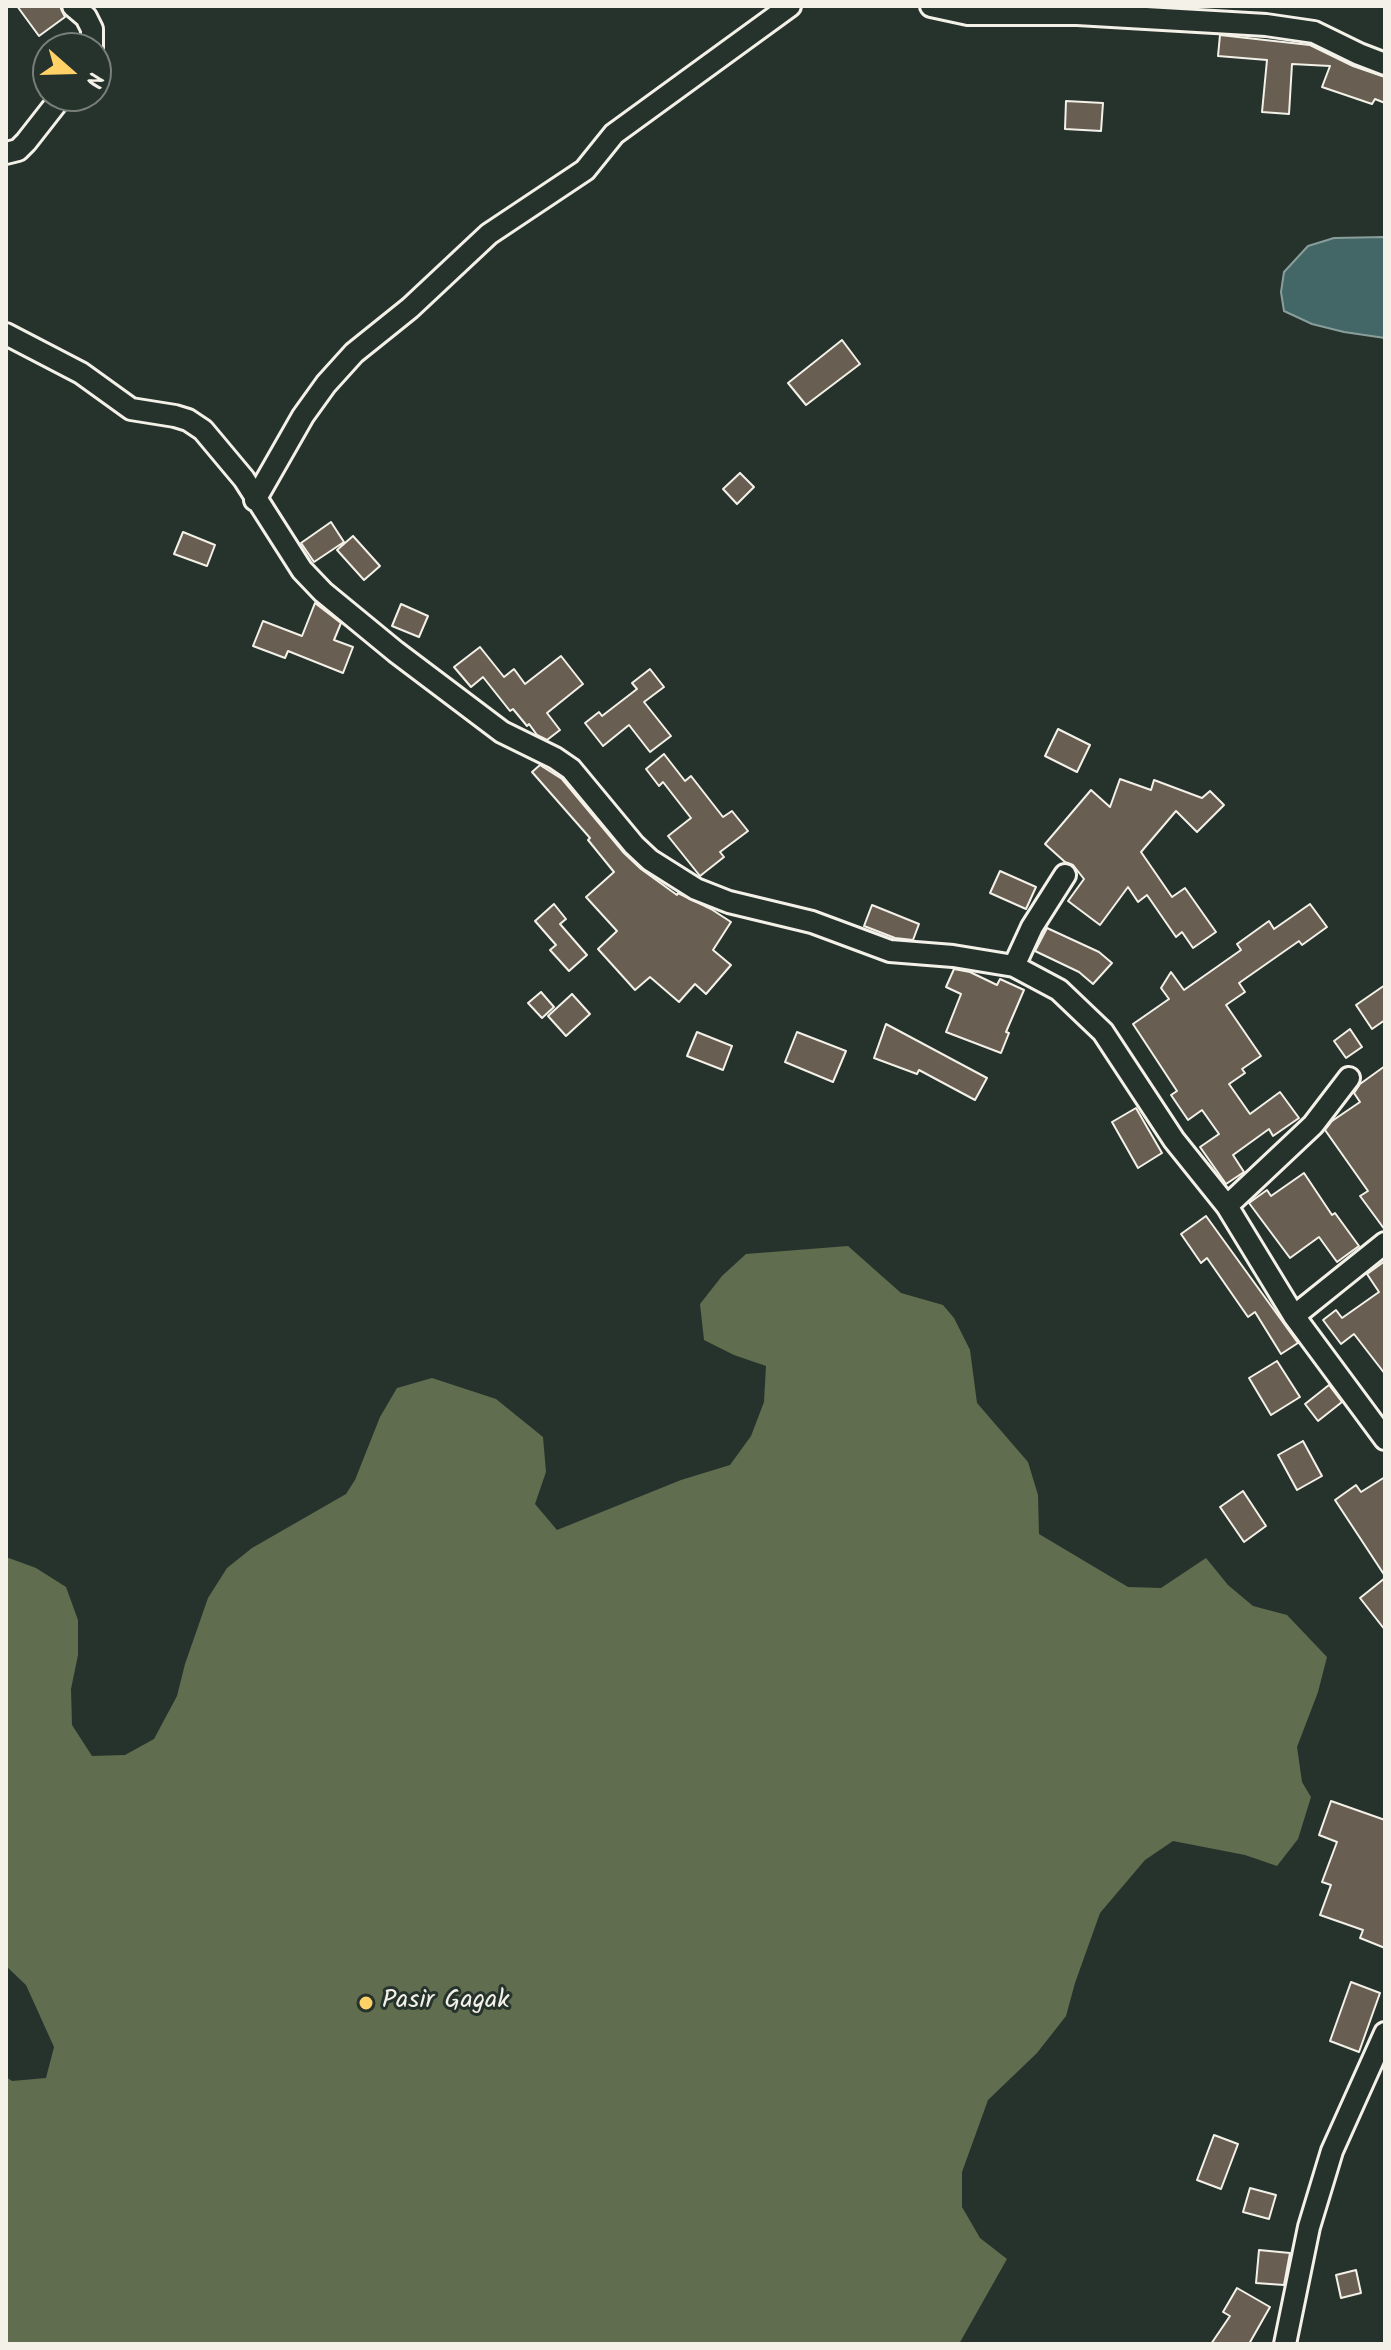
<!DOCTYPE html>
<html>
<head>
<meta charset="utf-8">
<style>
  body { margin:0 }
  #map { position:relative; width:1391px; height:2350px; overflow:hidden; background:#26332d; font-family:Kalam,sans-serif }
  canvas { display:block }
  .frame { position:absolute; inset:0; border:8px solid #f4f1e8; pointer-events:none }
  .north { position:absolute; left:32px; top:32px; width:80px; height:80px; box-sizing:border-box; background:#26332d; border:2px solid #787f78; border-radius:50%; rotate:110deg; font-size:22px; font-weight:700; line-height:32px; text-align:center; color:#f4f1e8 }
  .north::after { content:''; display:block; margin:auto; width:28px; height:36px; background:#ffd166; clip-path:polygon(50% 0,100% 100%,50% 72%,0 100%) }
</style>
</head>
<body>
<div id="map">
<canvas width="1391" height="2350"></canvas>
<div class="frame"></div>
<div class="north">N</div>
</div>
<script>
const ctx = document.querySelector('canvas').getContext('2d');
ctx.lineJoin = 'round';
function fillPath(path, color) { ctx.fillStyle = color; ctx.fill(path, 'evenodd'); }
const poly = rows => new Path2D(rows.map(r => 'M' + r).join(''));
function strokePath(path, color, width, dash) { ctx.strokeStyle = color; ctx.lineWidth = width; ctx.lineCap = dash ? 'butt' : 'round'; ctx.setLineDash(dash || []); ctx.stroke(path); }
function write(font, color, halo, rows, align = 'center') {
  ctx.font = font + ' Kalam,sans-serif'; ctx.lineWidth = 6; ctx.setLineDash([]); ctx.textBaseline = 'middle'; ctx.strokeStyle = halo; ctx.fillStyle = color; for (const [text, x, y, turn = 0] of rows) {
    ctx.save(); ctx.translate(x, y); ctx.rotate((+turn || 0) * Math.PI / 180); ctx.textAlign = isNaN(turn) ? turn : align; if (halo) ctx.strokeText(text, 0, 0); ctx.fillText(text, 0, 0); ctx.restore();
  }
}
fillPath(poly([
  [848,1246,901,1293,943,1305,954,1318,970,1350,977,1403,1028,1462,1038,1495,1039,1534,1128,1587,1161,1588,1206,1558,1228,1585,1253,1606,1287,1615,1327,1657,1318,1692,1297,1747,1302,1782,1311,1797,1298,1839,1277,1866,1245,1855,1173,1841,1145,1860,1100,1913,1075,1983,1066,2016,1037,2053,988,2100,962,2172,962,2207,980,2238,1007,2259,959,2344,6,2344,6,2077,12,2081,46,2078,54,2047,26,1985,6,1966,6,1557,36,1568,66,1587,78,1620,78,1655,71,1689,72,1725,92,1756,125,1755,154,1739,177,1696,185,1664,208,1598,227,1568,252,1548,346,1494,355,1480,380,1417,397,1388,432,1378,496,1399,543,1437,546,1472,535,1504,557,1530,681,1480,730,1465,751,1436,764,1402,766,1366,734,1355,704,1340,700,1304,722,1276,746,1254]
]), '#616d4f');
const water = poly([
  [1385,237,1385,338,1344,332,1312,324,1284,311,1281,292,1284,272,1308,246,1334,238,1385,237]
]);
fillPath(water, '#426766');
strokePath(water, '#899e9a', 2);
const building = poly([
  [17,6,60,6,65,17,39,36,17,6],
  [1220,35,1310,45,1353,66,1385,77,1385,103,1375,99,1372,104,1322,87,1330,66,1292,64,1289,114,1262,112,1267,60,1218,56,1220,35],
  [1066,101,1103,103,1101,131,1065,129,1066,101],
  [842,340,860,364,806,405,788,383,842,340],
  [740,473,754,487,737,504,723,489,740,473],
  [331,522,344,542,314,562,301,543,331,522],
  [183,532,215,545,207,566,174,554,183,532],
  [353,536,380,566,364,580,337,550,353,536],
  [315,603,341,623,334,640,353,647,343,673,288,651,285,658,253,646,263,621,302,636,315,603],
  [401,604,428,616,419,637,392,626,401,604],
  [480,647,504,677,514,669,525,684,561,656,583,684,547,713,560,730,547,740,537,735,529,724,527,726,513,709,510,711,483,677,471,687,454,667,480,647],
  [650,669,664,687,644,702,671,736,650,752,629,725,603,746,585,723,599,712,602,716,637,689,632,683,650,669],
  [1058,729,1090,745,1077,772,1045,756,1058,729],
  [664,754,685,781,691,776,723,817,732,811,748,831,720,852,724,857,700,876,668,836,691,818,663,782,659,786,646,769,664,754],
  [540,765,562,779,624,853,641,869,677,895,678,893,711,909,731,922,713,950,731,965,706,994,695,984,679,1002,650,977,635,990,598,949,617,931,586,897,614,872,588,840,590,838,532,772,540,765],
  [1120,779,1151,790,1154,780,1202,798,1210,791,1224,805,1197,832,1176,811,1141,852,1172,897,1185,888,1216,932,1193,948,1182,932,1176,937,1147,895,1138,902,1128,887,1100,925,1068,901,1084,879,1073,865,1065,862,1045,844,1091,790,1110,807,1120,779],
  [1000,871,1036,887,1026,909,990,893,1000,871],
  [554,904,566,919,560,924,587,955,569,971,550,950,556,945,535,921,554,904],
  [1310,904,1327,927,1302,945,1299,941,1239,983,1245,992,1226,1005,1261,1056,1242,1069,1245,1073,1229,1084,1250,1114,1280,1092,1299,1118,1273,1136,1269,1129,1233,1155,1244,1172,1226,1184,1200,1147,1219,1134,1202,1110,1188,1120,1171,1095,1177,1091,1133,1024,1169,999,1161,988,1171,972,1184,990,1241,950,1237,944,1269,921,1274,929,1310,904],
  [872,905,919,924,913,940,895,938,864,926,872,905],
  [1047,928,1099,952,1112,963,1093,984,1079,972,1035,951,1047,928],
  [954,969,970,972,997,985,1000,979,1024,990,1006,1032,1009,1033,1001,1053,946,1032,961,994,946,987,954,969],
  [1385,985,1385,1020,1372,1029,1356,1005,1385,985],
  [541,992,554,1007,542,1018,528,1003,541,992],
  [572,994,590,1014,566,1036,548,1016,572,994],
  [886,1024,987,1078,975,1100,919,1070,917,1074,874,1058,886,1024],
  [1350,1029,1362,1047,1346,1058,1334,1041,1350,1029],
  [697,1032,732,1046,723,1070,687,1056,697,1032],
  [797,1032,846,1051,833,1082,785,1062,797,1032],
  [1385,1066,1385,1230,1360,1196,1368,1191,1325,1130,1332,1121,1360,1102,1354,1093,1360,1084,1385,1066],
  [1136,1108,1162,1153,1138,1168,1112,1122,1136,1108],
  [1304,1173,1332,1215,1335,1213,1359,1246,1337,1262,1319,1237,1290,1258,1249,1203,1267,1190,1271,1196,1304,1173],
  [1206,1216,1298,1343,1281,1354,1255,1312,1248,1317,1207,1258,1201,1263,1181,1234,1206,1216],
  [1385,1261,1385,1374,1354,1334,1341,1344,1323,1320,1336,1310,1342,1318,1379,1292,1367,1274,1385,1261],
  [1277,1361,1300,1397,1271,1415,1249,1378,1277,1361],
  [1329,1385,1342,1402,1318,1421,1305,1404,1329,1385],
  [1303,1441,1322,1476,1297,1490,1278,1455,1303,1441],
  [1385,1477,1385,1576,1335,1500,1356,1485,1361,1492,1385,1477],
  [1243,1491,1266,1526,1244,1542,1220,1507,1243,1491],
  [1385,1578,1385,1630,1360,1598,1385,1578],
  [1331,1801,1385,1820,1385,1948,1360,1938,1363,1930,1320,1915,1331,1885,1322,1882,1337,1842,1319,1835,1331,1801],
  [1351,1982,1380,1993,1359,2052,1330,2041,1351,1982],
  [1214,2135,1238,2144,1221,2189,1197,2180,1214,2135],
  [1250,2188,1276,2195,1269,2219,1243,2212,1250,2188],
  [1259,2250,1290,2253,1284,2285,1256,2283,1259,2250],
  [1356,2270,1361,2293,1341,2298,1336,2275,1356,2270],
  [1237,2288,1270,2307,1249,2344,1211,2344,1230,2316,1223,2312,1237,2288]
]);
fillPath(building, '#685f52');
strokePath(building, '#f4f1e8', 2);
const minor = poly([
  [73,6,86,17,92,29,92,48],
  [931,6,968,14,1077,14,1266,25,1314,32,1359,54,1385,64],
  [6,153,18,150,26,142,62,96],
  [6,334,81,373,131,409,175,416,188,420,203,430,244,479,302,570,323,592,396,652,502,732,555,758,571,769,634,845,650,860,696,889,729,902,812,922,890,951,953,956,1014,966,1059,990,1103,1032,1174,1140,1227,1206,1294,1316,1385,1439],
  [255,500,303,416,326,384,354,353,410,308,489,234,585,170,614,134,790,6],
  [1014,966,1032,927,1065,875],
  [1227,1206,1313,1125,1349,1078],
  [1294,1316,1385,1243],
  [1285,2344,1309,2227,1332,2151,1385,2033]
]);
strokePath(minor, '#f4f1e8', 26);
strokePath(minor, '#26332d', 20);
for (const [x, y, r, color] of [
  [366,2003,8,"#ffd166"]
]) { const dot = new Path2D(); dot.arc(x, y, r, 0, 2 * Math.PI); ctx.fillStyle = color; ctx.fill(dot); strokePath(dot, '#26332d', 3); }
write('26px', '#f4f1e8', '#26332d', [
  ["Pasir Gagak",382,2003]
], 'left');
</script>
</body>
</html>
